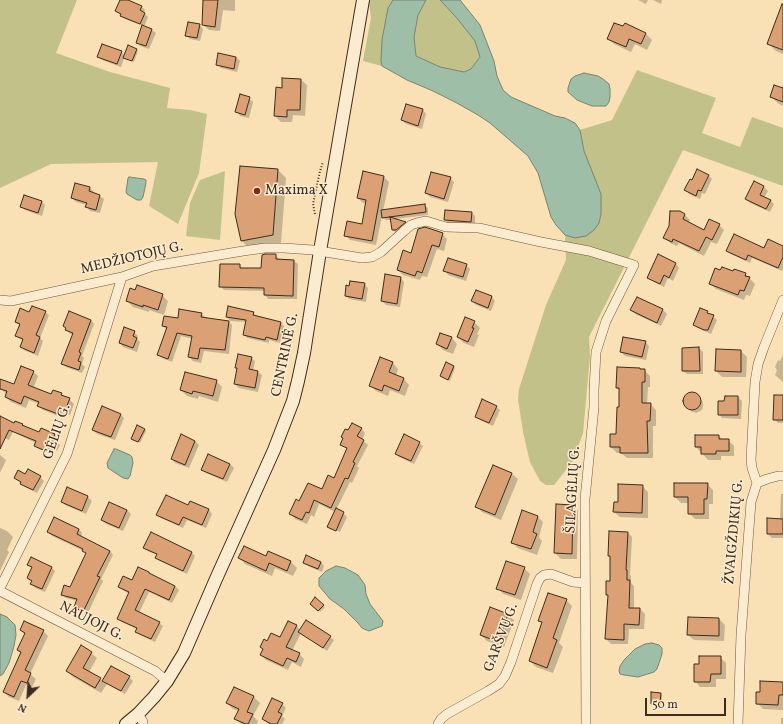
<!DOCTYPE html>
<html>
<head>
<meta charset="utf-8">
<style>
  body { margin:0 }
  #map { position:relative; width:783px; height:724px; overflow:hidden; background:#f9e0b5; font-family:Vollkorn,serif }
  canvas { display:block }
  .north { position:absolute; left:8px; top:676px; width:40px; height:40px; -webkit-text-stroke:3px #fbebcf; paint-order:stroke; rotate:205deg; font-size:11px; font-weight:700; line-height:16px; text-align:center; color:#3d2c1d }
  .north::after { content:''; display:block; margin:auto; width:14px; height:18px; background:#3d2c1d; clip-path:polygon(50% 0,100% 100%,50% 72%,0 100%) }
  .scale { position:absolute; left:645px; top:698px; width:81px; height:18px; box-sizing:border-box; border:2px solid #3d2c1d; border-top:0; padding-left:5px; font-size:12px; line-height:14px; white-space:nowrap; color:#3d2c1d; -webkit-text-stroke:3px #fbebcf; paint-order:stroke }
</style>
</head>
<body>
<div id="map">
<canvas width="783" height="724"></canvas>
<div class="north">N</div>
<div class="scale">50 m</div>
</div>
<script>
const ctx = document.querySelector('canvas').getContext('2d');
ctx.lineJoin = 'round';
function fillPath(path, color) { ctx.fillStyle = color; ctx.fill(path, 'evenodd'); }
const poly = rows => new Path2D(rows.map(r => 'M' + r).join(''));
function strokePath(path, color, width, dash) { ctx.strokeStyle = color; ctx.lineWidth = width; ctx.lineCap = dash ? 'butt' : 'round'; ctx.setLineDash(dash || []); ctx.stroke(path); }
function write(font, color, halo, rows, align = 'center') {
  ctx.font = font + ' Vollkorn,serif'; ctx.lineWidth = 3; ctx.setLineDash([]); ctx.textBaseline = 'middle'; ctx.strokeStyle = halo; ctx.fillStyle = color; for (const [text, x, y, turn = 0] of rows) {
    ctx.save(); ctx.translate(x, y); ctx.rotate((+turn || 0) * Math.PI / 180); ctx.textAlign = isNaN(turn) ? turn : align; if (halo) ctx.strokeText(text, 0, 0); ctx.fillText(text, 0, 0); ctx.restore();
  }
}
fillPath(poly([
  [0,0,77,0,56,53,110,72,170,88,167,108,190,110,207,114,199,173,178,224,149,206,158,162,51,164,0,188],
  [369,0,393,0,388,8,381,61,382,66,363,61,371,18,369,3],
  [426,0,440,0,456,17,475,41,480,57,471,69,464,72,440,67,416,56,414,37,418,15],
  [637,70,716,98,702,133,740,147,752,117,783,128,783,186,683,150,589,337,590,356,583,433,573,461,554,485,546,485,540,481,530,462,523,432,518,399,519,389,546,305,566,260,565,235,575,238,599,223,601,214,601,194,584,151,580,130,612,120],
  [225,171,220,240,186,236,190,203,200,180]
]), '#c2c18a');
const water = poly([
  [393,0,426,0,418,15,414,37,416,56,440,67,464,72,471,69,480,57,475,41,456,17,440,0,460,0,480,25,494,61,497,76,503,90,511,97,555,116,565,118,575,123,580,130,584,151,601,194,601,214,599,223,594,230,586,236,575,238,565,235,556,225,551,217,538,173,528,156,490,123,478,115,455,102,433,91,407,80,382,66,381,61,382,40,388,8,393,0],
  [584,73,598,76,603,79,609,84,610,89,610,97,609,102,606,106,592,106,577,100,568,92,568,88,571,79,575,76,584,73],
  [129,177,144,179,146,180,146,183,143,197,141,200,137,200,127,194,126,192,128,178,129,177],
  [114,449,116,449,130,455,132,457,133,463,130,476,128,479,123,478,108,468,107,463,114,449],
  [336,566,345,568,358,575,365,585,366,594,370,604,383,621,382,626,369,631,362,628,358,623,344,609,330,599,325,593,319,586,319,578,326,571,336,566],
  [0,614,7,617,15,625,16,635,14,646,9,663,3,674,0,676,0,614],
  [652,643,659,645,662,648,662,654,657,669,654,672,638,677,624,675,620,674,619,671,620,666,624,660,635,649,645,644,652,643]
]);
fillPath(water, '#9fbea7');
strokePath(water, '#788470', 1);
fillPath(poly([
  [121,0,128,1,142,7,145,10,144,13,148,17,144,27,152,30,156,33,149,49,140,46,137,42,143,26,125,19,116,11],
  [204,0,235,0,235,11,223,10,220,31,209,30,203,25],
  [638,0,648,0,646,4],
  [653,0,662,0,661,4],
  [783,4,783,54,776,51,769,44],
  [200,25,203,29,200,41,190,39,186,35],
  [625,25,646,34,652,40,647,50,635,44,631,52,614,44,608,38,624,28],
  [136,50,138,51,134,62,124,58,121,67,102,60,99,56,121,52,125,56],
  [236,57,240,61,237,72,221,68,217,64],
  [301,80,307,85,305,116,293,115,292,122,281,122,275,116,283,89],
  [783,84,783,106,779,104,771,97,781,89],
  [249,98,253,102,249,118,240,116,237,112],
  [423,110,426,114,422,129,406,124,402,120],
  [278,170,286,178,281,243,250,249,242,241],
  [364,172,384,177,389,182,383,211,424,205,428,208,428,215,394,219,405,223,408,226,397,234,393,230,391,220,386,220,382,216,376,245,350,240,345,235,363,225,367,203,363,203,358,198],
  [708,175,712,179,705,194,702,193,700,199,689,194,686,190,692,181],
  [450,178,454,182,448,202,430,197,426,193],
  [754,182,764,187,768,191,764,198,770,200,774,204,770,212,750,203,746,199],
  [90,188,93,191,93,194,100,196,104,199,100,213,90,211,87,207,87,205,76,202,72,198],
  [41,201,45,205,42,216,25,210,21,207],
  [472,213,475,216,475,225,449,224,445,220],
  [685,215,690,220,688,223,704,231,719,225,724,230,717,244,711,242,704,256,679,243,677,246,670,243,665,238],
  [442,234,447,239,444,251,437,249,427,277,422,276,420,280,403,275,398,270,412,254],
  [783,247,783,269,782,271,752,258,750,263,731,254,727,251,765,249],
  [275,255,279,259,294,261,298,264,297,299,268,299,265,295,265,291,224,290,220,286,239,265,243,269,262,269],
  [659,256,676,264,679,268,673,281,668,278,664,287,652,281,648,278],
  [466,265,470,269,466,281,448,275,445,271],
  [745,274,755,284,750,296,746,295,744,300,716,289,710,283],
  [401,278,404,282,400,307,386,305,382,301],
  [364,284,368,288,366,302,349,299,346,296],
  [136,291,162,295,168,301,164,315,149,310,149,312,133,307,127,301],
  [492,297,495,301,491,311,476,305,472,301],
  [637,298,663,310,667,314,661,326,635,314,632,310],
  [45,312,49,315,40,338,43,341,38,356,24,350,21,347,24,340,20,339,16,335,20,326,16,322,30,313],
  [707,312,717,320,711,334,698,328,694,324],
  [253,313,257,317,281,323,284,326,280,343,269,340,269,343,247,338,244,334,247,322,230,321,227,317],
  [201,314,205,317,204,319,228,321,232,325,229,354,204,351,201,363,193,361,189,357,193,339,181,336,172,362,162,358,158,354,167,330,163,326,179,319],
  [91,320,94,324,82,356,84,358,82,364,85,367,82,373,66,367,62,363,73,335,70,334,64,326],
  [474,322,480,328,477,334,479,335,474,347,464,343,458,337],
  [134,332,138,336,137,339,140,342,137,352,123,347,120,343],
  [452,338,457,344,453,354,443,350,437,344],
  [645,342,649,346,646,360,625,356,621,352],
  [683,348,699,348,703,352,703,374,687,374,683,371],
  [741,351,747,357,746,377,722,377,716,371],
  [783,355,783,382,775,375,777,370,775,367,778,360,780,361],
  [251,358,255,361,253,371,258,372,262,375,258,392,239,388,235,384,238,369,236,367],
  [380,358,393,363,398,369,396,376,404,379,409,385,405,396,390,390,388,396,376,391,370,385],
  [454,367,455,368,450,381,441,376],
  [618,368,640,369,641,370,644,370,650,376,650,387,648,387,647,404,650,404,656,410,656,426,653,426,653,458,627,458,621,453,617,453,611,447,617,435,620,408,620,391,617,388],
  [33,372,38,376,33,389,52,396,61,394,64,397,69,399,74,404,70,415,65,413,63,418,43,410,38,406,39,404,29,400,26,408,11,402,6,397,7,394,4,392,0,388,0,385,14,386],
  [216,381,222,387,218,402,199,396,198,399,187,396,181,390],
  [689,394,694,394,702,401,703,403,703,407,702,410,696,413,691,411,684,403,684,401,685,397],
  [783,396,783,423,778,423,774,419],
  [738,397,742,401,741,419,722,418,719,414,725,402],
  [496,407,500,410,493,426,480,420,476,417],
  [120,414,124,418,115,440,97,434,93,430],
  [0,417,15,424,16,422,22,425,25,428,40,433,54,434,58,438,57,442,60,445,57,451,54,449,52,454,39,449,35,446,36,443,13,432,9,440,0,436],
  [361,428,365,433,362,440,368,445,357,466,359,468,352,483,350,482,336,510,343,513,347,517,340,532,331,528,331,530,328,527,335,512,319,504,314,517,311,515,307,524,295,519,291,514,300,502,322,490,334,479,348,450,342,445,348,432],
  [144,429,146,431,140,443,132,439],
  [182,436,195,441,199,445,189,468,175,463,172,459],
  [719,436,723,440,728,440,734,446,734,456,721,456,721,460,708,460,696,447],
  [419,443,423,446,414,464,399,457,396,453],
  [0,455,6,460,0,473],
  [209,455,230,464,234,468,227,482,206,473,202,469],
  [493,466,512,474,518,479,501,520,482,512,477,506],
  [25,475,40,477,44,481,37,493,25,487,21,484,22,483,15,477],
  [707,484,713,490,713,504,709,504,709,519,695,519,689,513,689,503,681,503,675,497],
  [642,486,648,492,648,518,620,517,614,512,619,503],
  [68,488,88,497,92,501,86,514,65,505,62,502],
  [781,494,783,494,783,538,772,538,768,534,780,520],
  [191,502,209,510,212,514,206,528,187,520,183,528,161,518,158,514,189,506],
  [110,503,127,510,131,514,123,531,106,524,102,520],
  [573,506,578,511,577,559,561,559,555,553],
  [538,517,543,522,539,537,542,541,537,555,518,548,512,542],
  [0,528,7,531,13,537,7,550,9,552,0,571],
  [79,529,82,533,81,537,110,551,113,555,101,579,103,581,87,615,78,610,75,607,78,601,66,598,62,595,71,588,87,555,84,551,52,536,48,532],
  [628,533,632,537,630,575,631,576,631,583,634,586,634,609,640,609,645,614,644,629,629,629,628,644,611,644,606,639,609,596,607,594,611,582,611,558,609,556],
  [145,547,192,553,195,556,187,574,160,561,157,557,157,555,148,551],
  [269,552,291,562,297,568,293,576,275,568,272,576,245,564,240,558,267,558],
  [304,562,321,562,324,566,322,572,308,566],
  [29,565,52,568,55,571,45,592,35,588,32,584,32,582,28,578,32,569],
  [524,568,530,574,521,600,503,594,498,588],
  [151,575,175,586,179,590,172,603,149,592,139,613,159,623,163,626,155,642,140,635,136,631,137,629,122,622,118,618,129,594,123,590,119,587],
  [315,599,325,607,320,612,311,604],
  [566,600,572,606,559,643,563,647,553,673,536,667,530,661,543,624,539,620],
  [508,615,514,620,504,647,487,641,481,635],
  [719,619,725,625,724,641,694,640,688,635],
  [289,622,297,626,300,630,330,637,334,640,327,651,301,633,292,651,299,654,304,659,301,667,292,662,288,670,266,660,261,655,268,642,280,639],
  [21,630,43,631,48,636,30,674,36,679,32,687,26,685,19,701,9,697,4,692,21,654,18,650,25,635],
  [91,653,97,658,89,672,100,679,103,682,111,667,129,677,133,681,125,694,107,684,101,693,73,677,67,671],
  [720,657,726,663,726,679,716,679,716,687,700,687,695,681,700,665],
  [783,683,783,710,763,709,757,703],
  [234,688,254,697,260,703,253,716,258,721,257,724,241,724,235,718,239,711,233,709,227,703],
  [661,694,662,695,662,705,653,705,652,703],
  [282,704,286,708,282,716,285,719,282,724,269,724,263,719],
  [781,718,783,718,783,724,781,724]
]), '#0003');
const building = poly([
  [120,0,128,0,142,6,140,10,145,13,140,24,120,16,121,14,115,11,120,0],
  [203,0,218,0,215,27,202,25,203,0],
  [782,4,783,4,783,50,767,44,782,4],
  [188,22,200,24,197,38,185,36,188,22],
  [614,23,623,26,625,23,646,33,641,44,629,39,626,47,607,39,614,23],
  [142,25,152,29,146,46,136,43,142,25],
  [102,44,122,51,117,64,97,57,102,44],
  [128,45,137,49,132,61,123,58,128,45],
  [218,53,236,57,234,69,216,65,218,53],
  [282,78,301,79,300,110,287,110,287,117,274,116,276,87,282,88,282,78],
  [774,85,783,88,783,102,770,97,774,85],
  [240,94,250,97,245,115,235,112,240,94],
  [406,104,423,109,418,126,401,120,406,104],
  [240,166,278,169,273,235,241,241,235,214,240,166],
  [697,169,709,175,701,191,698,190,696,196,684,190,690,179,692,180,697,169],
  [363,171,384,176,372,241,344,236,347,221,362,224,366,200,357,198,363,171],
  [431,172,451,177,444,199,425,193,431,172],
  [754,181,764,186,760,195,771,200,766,209,745,199,754,181],
  [75,183,90,187,89,191,100,195,96,210,85,207,87,203,71,198,75,183],
  [24,195,42,201,38,213,20,207,24,195],
  [425,204,426,212,382,218,381,210,425,204],
  [445,210,472,212,471,222,444,220,445,210],
  [670,211,680,211,685,214,683,219,704,230,709,219,720,224,712,240,706,237,699,251,673,239,672,242,663,238,669,226,670,211],
  [390,217,406,222,396,230,392,230,390,217],
  [425,227,443,233,439,247,432,245,422,273,417,271,415,276,397,270,403,250,411,253,418,229,425,227],
  [734,234,764,248,768,239,783,246,783,257,778,268,748,255,746,260,726,251,734,234],
  [265,254,276,254,276,259,294,260,293,296,264,295,264,288,219,287,220,264,240,264,240,268,261,268,262,255,265,254],
  [658,254,676,263,669,278,664,275,660,284,647,278,658,254],
  [448,258,467,264,463,277,443,271,448,258],
  [722,267,733,271,734,269,746,273,745,276,750,277,744,291,740,290,738,295,709,284,715,268,720,270,722,267],
  [385,274,401,277,397,304,381,301,385,274],
  [350,281,365,283,362,299,345,296,346,285,349,286,350,281],
  [137,285,163,294,158,310,143,305,143,307,126,301,130,288,135,290,137,285],
  [476,290,492,296,488,308,471,301,476,290],
  [637,297,663,309,657,323,630,310,637,297],
  [32,306,46,311,36,335,40,337,34,353,20,347,23,339,15,336,20,324,15,322,20,308,29,312,32,306],
  [228,306,254,312,253,315,281,322,277,340,266,337,265,340,243,335,246,320,226,317,228,306],
  [700,308,708,311,707,313,714,315,708,330,704,330,693,325,700,308],
  [179,309,202,313,201,317,229,321,225,350,200,348,198,359,188,357,192,336,177,333,168,359,157,355,167,327,162,326,164,316,178,318,179,309],
  [69,311,91,320,79,352,81,353,78,361,81,362,79,370,61,364,73,333,65,330,66,328,63,326,69,311],
  [465,317,475,321,472,328,474,328,468,342,457,337,465,317],
  [124,327,135,331,133,336,137,338,133,348,119,343,124,327],
  [440,333,452,337,447,349,436,344,440,333],
  [623,337,646,341,642,357,620,352,623,337],
  [699,347,700,371,682,371,682,348,699,347],
  [716,349,741,350,741,372,715,371,716,349],
  [238,354,252,357,249,369,258,371,255,388,234,384,237,368,235,368,238,354],
  [380,357,393,362,389,372,404,378,399,391,384,385,382,391,369,386,380,357],
  [446,362,454,366,448,380,440,376,446,362],
  [21,366,34,371,28,385,51,394,53,390,62,393,61,395,70,398,65,411,60,409,58,414,37,406,39,402,24,396,21,404,5,397,7,391,0,389,0,379,14,384,21,366],
  [617,367,640,368,640,369,645,369,645,382,642,382,642,403,651,403,650,421,647,421,648,453,620,453,620,447,610,447,610,434,616,434,617,407,619,407,619,388,616,388,617,367],
  [185,372,217,380,213,396,193,391,192,394,180,390,185,372],
  '683 401a9 9 0 1 1 18 0a9 9 0 1 1-18 0Z',
  [774,395,783,395,783,420,773,420,774,395],
  [725,396,738,396,738,415,718,415,718,401,724,401,725,396],
  [482,399,497,406,489,423,475,417,482,399],
  [102,406,121,414,111,437,92,430,102,406],
  [0,416,14,423,15,421,23,424,22,425,39,432,41,428,55,434,53,439,57,440,54,448,50,446,48,452,34,446,36,441,9,430,0,449,0,416],
  [352,423,362,428,357,436,364,440,353,462,355,463,348,479,345,478,331,508,314,500,309,513,306,512,302,520,289,514,296,499,299,501,308,483,322,489,328,475,334,478,347,448,340,445,343,438,341,437,345,429,348,430,352,423],
  [137,425,145,429,138,442,131,439,137,425],
  [181,434,195,441,185,465,171,459,181,434],
  [404,434,420,442,411,461,395,454,404,434],
  [695,435,719,435,719,439,729,439,729,451,716,451,716,454,701,454,701,447,695,447,695,435],
  [208,454,230,464,223,479,201,470,208,454],
  [493,465,512,473,495,515,475,507,493,465],
  [28,469,41,476,33,490,20,484,21,482,14,478,18,470,25,474,28,469],
  [674,483,708,483,707,499,704,499,704,514,688,514,688,497,674,497,674,483],
  [618,484,643,485,642,513,613,512,614,502,618,502,618,484],
  [67,487,88,496,82,511,61,502,67,487],
  [166,495,188,505,190,501,209,509,202,525,183,517,179,525,156,515,166,495],
  [109,502,127,510,119,528,101,520,109,502],
  [556,504,573,505,572,554,554,553,556,504],
  [336,508,344,512,336,531,327,527,336,508],
  [522,510,538,516,533,532,537,534,531,549,511,543,522,510],
  [54,517,79,529,77,534,110,551,97,576,100,577,83,612,74,607,77,599,61,595,64,585,70,587,86,553,82,551,83,549,47,532,54,517],
  [767,518,783,519,783,534,767,534,767,518],
  [609,531,628,532,626,570,627,570,627,580,630,580,629,608,640,608,639,625,624,624,624,640,605,639,608,595,606,595,606,581,610,581,610,556,608,556,609,531],
  [151,532,192,552,183,571,155,558,157,554,143,548,151,532],
  [244,546,266,556,268,551,291,561,287,571,269,563,266,571,238,558,244,546],
  [306,555,321,562,318,569,303,563,306,555],
  [31,557,52,567,42,589,30,584,32,581,27,578,32,567,27,565,31,557],
  [506,561,525,567,515,595,496,589,506,561],
  [138,567,149,572,149,573,175,586,169,600,145,589,135,610,160,622,151,639,135,632,137,628,117,619,129,592,118,587,123,576,132,580,138,567],
  [548,593,567,599,553,638,557,640,547,668,529,661,542,622,538,621,548,593],
  [315,597,324,605,318,611,310,604,315,597],
  [490,607,508,614,499,642,480,635,490,607],
  [688,617,719,618,719,636,687,635,688,617],
  [306,620,331,636,323,648,298,632,306,620],
  [24,621,44,630,25,670,31,673,27,683,21,681,14,697,3,692,21,652,17,650,25,633,20,630,24,621],
  [288,621,297,625,286,647,300,653,296,662,287,658,283,666,260,655,263,649,260,647,264,639,267,641,271,633,280,637,288,621],
  [81,645,92,652,83,668,101,678,95,688,66,671,81,645],
  [699,656,721,656,721,674,711,674,710,682,694,682,694,664,699,664,699,656],
  [111,666,130,676,121,691,102,681,111,666],
  [760,681,783,682,783,695,779,695,778,705,756,704,756,692,760,692,760,681],
  [234,687,254,696,247,712,253,714,248,724,246,724,234,719,239,709,226,703,234,687],
  [651,692,661,693,660,704,651,704,651,692],
  [272,698,283,703,278,712,282,714,277,724,271,724,262,719,272,698]
]);
fillPath(building, '#dba174');
strokePath(building, '#3d2c1d', 1);
const minor = poly([
  [0,300,11,301,122,277,153,266,243,251,265,248,284,248,313,250,362,258,372,257,381,252,404,231,411,225,417,223,426,221,446,227,479,228,541,242,589,251,634,265,606,321,596,352,594,390,594,407,585,499,586,724],
  [757,483,767,479,778,476,783,476],
  [0,588,67,454,122,277],
  [0,591,155,671,167,681],
  [138,714,143,722,143,724],
  [438,724,441,719,447,714,488,691,499,684,505,676,511,662,537,584,540,578,544,575,551,574,573,582,585,583],
  [738,724,741,635,751,502,757,483,752,468,751,460,755,382,758,364,764,347,783,300]
]);
const secondary = poly([
  [126,724,138,714,154,697,167,681,184,653,216,579,274,450,293,401,298,381,304,353,320,251,363,0]
]);
strokePath(minor, '#6c5943', 10);
strokePath(secondary, '#3d2c1d', 14);
strokePath(poly([
  [315,214,313,204,320,171,323,162]
]), '#3d2c1d', 2, [1, 2]);
strokePath(minor, '#fbebcf', 9);
strokePath(secondary, '#fbebcf', 12);
for (const [x, y, r, color] of [
  [257,191,4,"#8f2418"]
]) { const dot = new Path2D(); dot.arc(x, y, r, 0, 2 * Math.PI); ctx.fillStyle = color; ctx.fill(dot); strokePath(dot, '#fbebcf', 1.5); }
write('14px', '#3d2c1d', '#fbebcf', [
  ["Maxima X",265,191]
], 'left');
write('14px', '#3d2c1d', '#fbebcf', [
  ["MEDŽIOTOJŲ G.",132,259,-13],
  ["CENTRINĖ G.",286,355,-78],
  ["GĖLIŲ G.",58,432,-71],
  ["ŠILAGĖLIŲ G.",574,490,-87],
  ["ŽVAIGŽDIKIŲ G.",735,532,-85],
  ["NAUJOJI G.",91,622,27],
  ["GARŠVŲ G.",502,638,-69]
]);
</script>
</body>
</html>
